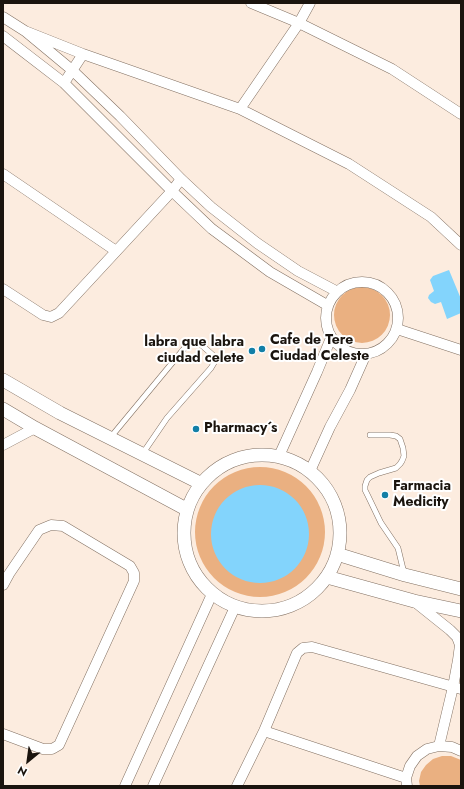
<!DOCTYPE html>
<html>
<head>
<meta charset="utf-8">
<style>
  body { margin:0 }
  #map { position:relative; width:464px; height:789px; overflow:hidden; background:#fcecdf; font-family:Jost,sans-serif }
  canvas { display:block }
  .frame { position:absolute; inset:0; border:4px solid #1a140e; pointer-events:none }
  .north { position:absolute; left:8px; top:741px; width:40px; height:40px; -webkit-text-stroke:3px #fff; paint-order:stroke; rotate:209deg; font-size:11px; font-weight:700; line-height:16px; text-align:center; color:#1a140e }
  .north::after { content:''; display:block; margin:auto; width:14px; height:18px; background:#1a140e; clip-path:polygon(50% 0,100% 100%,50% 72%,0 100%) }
</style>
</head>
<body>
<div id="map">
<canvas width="464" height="789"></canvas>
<div class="frame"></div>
<div class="north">N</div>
</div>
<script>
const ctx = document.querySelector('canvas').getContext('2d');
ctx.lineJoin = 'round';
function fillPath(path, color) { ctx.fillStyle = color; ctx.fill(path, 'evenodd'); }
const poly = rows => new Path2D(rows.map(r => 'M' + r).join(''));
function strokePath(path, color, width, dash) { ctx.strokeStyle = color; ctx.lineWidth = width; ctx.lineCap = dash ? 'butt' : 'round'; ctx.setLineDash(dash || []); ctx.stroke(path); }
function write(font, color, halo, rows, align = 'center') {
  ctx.font = font + ' Jost,sans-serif'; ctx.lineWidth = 4; ctx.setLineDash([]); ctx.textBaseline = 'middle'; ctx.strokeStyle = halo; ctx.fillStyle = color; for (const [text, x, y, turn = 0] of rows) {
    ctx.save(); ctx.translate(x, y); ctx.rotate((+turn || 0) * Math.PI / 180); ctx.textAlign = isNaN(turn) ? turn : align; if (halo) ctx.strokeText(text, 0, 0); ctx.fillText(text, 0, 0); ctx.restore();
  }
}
fillPath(poly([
  '334 315a28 28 0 1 1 56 0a28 28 0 1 1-56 0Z',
  '195 532a65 65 0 1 1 130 0a65 65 0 1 1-130 0Z',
  [442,756,451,756,461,760,461,786,420,786,419,781,421,772,426,765,433,759]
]), '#eab081');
fillPath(poly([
  [449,270,461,299,461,313,447,319,441,302,435,304,431,302,428,298,429,295,434,291,430,280,433,276],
  '211 534a49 49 0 1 1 98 0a49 49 0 1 1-98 0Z'
]), '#83d4fc');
const service = poly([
  [370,435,390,435,396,436,400,439,403,448,404,456,402,461,400,464,396,468,379,473,370,477,367,480,365,486,365,490,368,496,381,523,398,548,404,573],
  [110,438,187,345,190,342,194,342,199,343,214,356,215,359,214,363,211,368,167,418,143,453]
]);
const minor = poly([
  [251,3,299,23,392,69,461,114],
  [3,17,25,31,72,70,120,116,181,179,211,207,257,243,298,271,336,291],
  [25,31,83,54,240,109,349,164,431,217,461,245],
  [3,36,64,83,172,191,212,229,270,272,327,305],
  [64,83,83,54],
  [240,109,299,23,310,3],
  [3,174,116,251],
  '326 318a36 36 0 1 1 72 0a36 36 0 1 1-72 0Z',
  [3,289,43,315,51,317,59,313,172,191,181,179],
  [397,329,461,350],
  [3,445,35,428],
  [279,456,317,372,331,338],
  [310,471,330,427,350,390,366,354],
  [3,585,9,574,39,530,51,525,63,526,130,566,134,573,134,581,59,745,52,749,43,749,3,734],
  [415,602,450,630,457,637,460,645,458,660,453,687,439,746],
  [264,731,406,778],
  [125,786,212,594],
  [153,786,235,607],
  [237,786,264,731,297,653,303,648,312,647,461,689],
  [407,786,406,778,410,766,417,756,427,749,439,746,452,747,461,751]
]);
const tertiary = poly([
  [3,380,60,413,200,483],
  [3,409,35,428,186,509],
  '184 533a78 78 0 1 1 156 0a78 78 0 1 1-156 0Z',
  [337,554,405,575,461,589],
  [327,577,414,601,461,611]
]);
strokePath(service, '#827062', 6);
strokePath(minor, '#827062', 11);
strokePath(tertiary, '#827062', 14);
strokePath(service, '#fff', 5);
strokePath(minor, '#fff', 10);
strokePath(tertiary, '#fff', 13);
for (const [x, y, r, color] of [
  [262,349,4,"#127fa7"],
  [252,351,4,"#127fa7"],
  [196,429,4,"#127fa7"],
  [385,495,4,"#127fa7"]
]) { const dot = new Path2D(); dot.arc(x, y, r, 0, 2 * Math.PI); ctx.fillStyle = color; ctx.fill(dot); strokePath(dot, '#fff', 1.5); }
write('bold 14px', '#1a140e', '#fff', [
  ["Cafe de Tere",270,341],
  ["Ciudad Celeste",270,357],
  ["labra que labra",244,343,"right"],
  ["ciudad celete",244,359,"right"],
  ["Pharmacy´s",204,429],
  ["Farmacia",393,487],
  ["Medicity",393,503]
], 'left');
</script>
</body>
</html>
